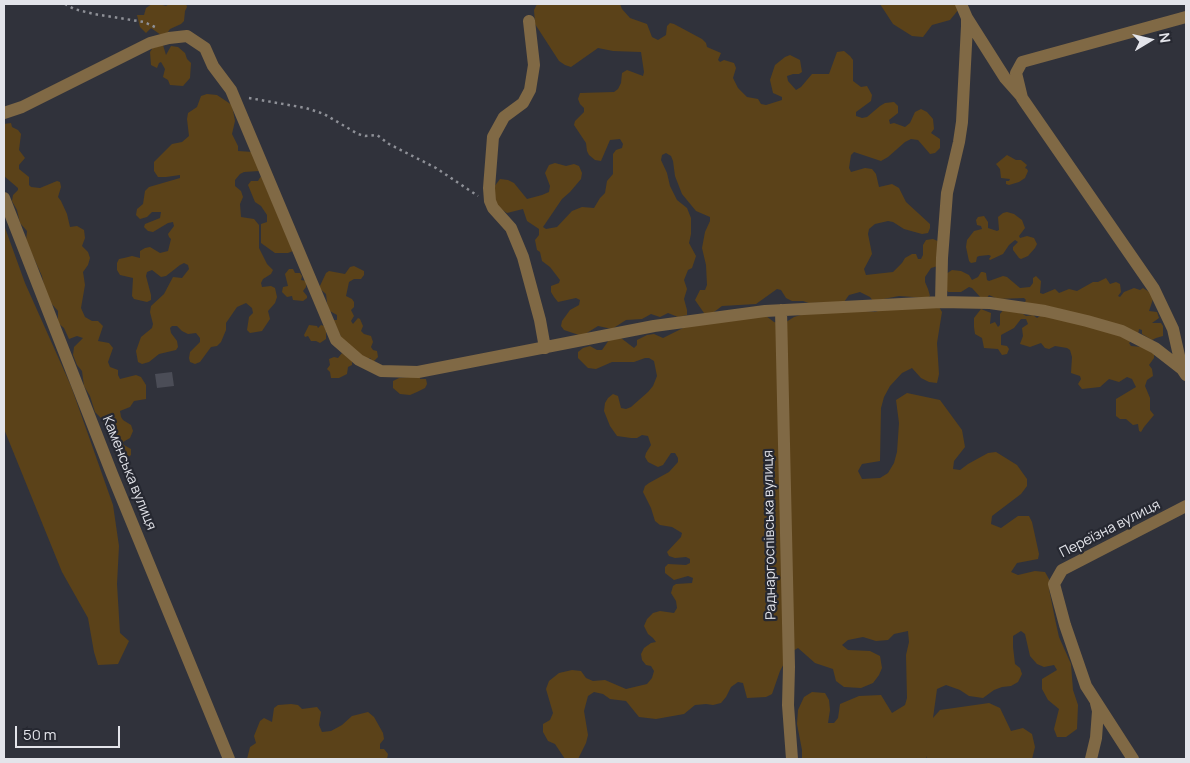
<!DOCTYPE html>
<html>
<head>
<meta charset="utf-8">
<style>
  body { margin:0 }
  #map { position:relative; width:1190px; height:763px; overflow:hidden; background:#30323b; font-family:Manrope,sans-serif }
  canvas { display:block }
  .frame { position:absolute; inset:0; border:5px solid #e3e4ea; pointer-events:none }
  .north { position:absolute; left:1125px; top:15px; width:50px; height:50px; -webkit-text-stroke:4px #262831; paint-order:stroke; rotate:81deg; font-size:14px; font-weight:700; line-height:20px; text-align:center; color:#e3e4ea }
  .north::after { content:''; display:block; margin:auto; width:18px; height:22px; background:#e3e4ea; clip-path:polygon(50% 0,100% 100%,50% 72%,0 100%) }
  .scale { position:absolute; left:15px; top:726px; width:105px; height:22px; box-sizing:border-box; border:2px solid #e3e4ea; border-top:0; padding-left:6px; font-size:15px; line-height:18px; white-space:nowrap; color:#e3e4ea; -webkit-text-stroke:4px #262831; paint-order:stroke }
</style>
</head>
<body>
<div id="map">
<canvas width="1190" height="763"></canvas>
<div class="frame"></div>
<div class="north">N</div>
<div class="scale">50 m</div>
</div>
<script>
const ctx = document.querySelector('canvas').getContext('2d');
ctx.lineJoin = 'round';
function fillPath(path, color) { ctx.fillStyle = color; ctx.fill(path, 'evenodd'); }
const poly = rows => new Path2D(rows.map(r => 'M' + r).join(''));
function strokePath(path, color, width, dash) { ctx.strokeStyle = color; ctx.lineWidth = width; ctx.lineCap = dash ? 'butt' : 'round'; ctx.setLineDash(dash || []); ctx.stroke(path); }
function write(font, color, halo, rows, align = 'center') {
  ctx.font = font + ' Manrope,sans-serif'; ctx.lineWidth = 4.5; ctx.setLineDash([]); ctx.textBaseline = 'middle'; ctx.strokeStyle = halo; ctx.fillStyle = color; for (const [text, x, y, turn = 0] of rows) {
    ctx.save(); ctx.translate(x, y); ctx.rotate((+turn || 0) * Math.PI / 180); ctx.textAlign = isNaN(turn) ? turn : align; if (halo) ctx.strokeText(text, 0, 0); ctx.fillText(text, 0, 0); ctx.restore();
  }
}
fillPath(poly([
  [152,4,159,4,166,6,169,4,186,4,187,7,185,11,184,21,181,24,170,29,166,35,161,35,151,28,146,33,140,27,137,15,144,15,146,8],
  [537,4,620,4,622,9,630,18,647,24,652,37,658,40,666,35,667,26,670,23,674,24,702,39,706,43,707,47,721,53,718,60,720,62,724,60,734,63,736,68,733,78,738,88,747,97,758,99,761,104,766,105,782,100,782,97,773,93,770,80,775,65,785,57,790,55,800,60,802,72,799,74,793,74,787,76,788,81,796,90,801,87,812,74,829,74,837,52,844,51,850,56,853,60,853,81,861,87,867,86,872,95,871,101,856,112,856,116,862,118,867,117,880,106,885,103,894,102,898,106,898,113,889,120,890,124,894,123,905,127,910,123,915,112,921,109,927,112,933,119,934,129,931,133,940,139,940,148,935,153,930,154,918,140,911,139,905,142,888,157,881,161,854,152,851,155,849,168,851,172,865,168,872,169,876,174,879,187,892,184,899,188,906,202,930,224,930,228,928,233,922,234,904,229,893,222,888,221,875,224,869,229,868,234,872,254,864,269,866,275,893,272,902,263,905,258,912,254,916,254,918,259,921,259,923,255,923,245,926,240,933,239,940,242,945,264,931,268,925,277,925,282,928,289,930,296,927,298,899,296,873,301,870,297,860,292,849,295,844,302,809,303,803,301,792,301,786,298,781,290,777,289,756,304,722,306,710,315,704,313,695,300,700,290,705,290,707,285,706,265,702,248,705,232,710,221,710,217,696,211,682,194,675,176,673,161,671,156,666,153,662,155,661,160,667,173,670,186,677,200,687,208,691,218,691,234,689,243,696,256,692,268,688,270,684,280,687,289,684,299,687,310,687,315,678,317,668,313,660,317,651,314,642,319,626,320,612,329,598,326,582,336,564,330,561,326,562,321,570,310,579,305,580,300,576,298,558,302,554,297,551,292,551,286,559,283,560,280,550,267,542,261,540,252,537,250,535,240,539,235,539,229,527,221,523,209,507,213,495,205,494,187,500,179,508,180,514,183,527,199,542,195,549,192,550,186,545,173,549,165,555,163,566,166,574,164,579,166,582,173,581,179,570,192,562,199,543,227,546,229,557,227,572,211,582,207,594,208,600,198,605,193,607,181,613,174,613,154,616,150,622,148,623,144,620,139,610,140,601,161,595,160,589,155,587,151,586,143,574,125,575,121,584,112,584,108,580,104,578,99,580,93,614,92,618,89,621,83,622,73,627,70,643,76,644,72,641,52,613,51,598,48,571,67,565,65,559,61,535,24,534,10],
  [880,4,960,4,959,9,950,20,932,25,923,37,912,36,893,24],
  [163,45,166,55,171,46,178,47,185,53,187,59,191,63,190,78,183,86,170,85,168,80,163,77,165,69,161,62,159,63,157,68,151,65,150,52,152,49,152,48],
  [207,94,217,95,232,105,235,121,232,134,238,146,238,151,253,152,259,171,244,172,240,174,235,180,235,186,241,191,243,197,240,204,241,217,254,219,259,225,259,248,267,264,273,270,271,274,263,279,261,283,262,287,271,286,275,288,277,297,275,303,268,311,270,319,262,331,250,333,247,330,249,317,253,313,252,308,246,303,237,307,226,323,226,330,221,342,217,346,211,347,200,362,195,364,190,362,189,358,190,352,200,342,200,338,196,333,188,334,182,331,177,326,172,326,170,328,171,333,177,341,178,347,176,350,159,354,149,362,142,364,138,362,136,351,141,337,152,328,153,324,150,312,151,306,164,294,173,277,182,278,189,269,188,265,184,263,180,265,166,276,161,277,152,270,147,272,146,276,151,295,151,300,147,302,134,299,132,296,133,278,120,275,117,270,117,263,119,259,124,258,132,256,140,258,140,251,145,248,150,247,160,253,168,251,171,239,169,237,168,234,174,226,173,222,168,223,153,232,148,231,144,227,145,224,160,218,161,212,152,212,147,217,140,219,136,215,137,209,143,204,145,191,149,187,180,178,180,175,166,177,158,177,154,171,154,162,172,144,182,142,189,136,187,119,188,113,197,107,201,96],
  [11,123,12,127,18,130,21,134,19,150,25,158,19,165,19,169,29,177,29,185,31,187,40,188,57,181,60,182,61,187,58,197,61,201,67,214,70,227,77,226,84,230,85,238,82,246,88,252,90,258,88,265,83,272,85,285,81,308,85,317,92,321,98,321,103,326,98,341,109,343,113,348,108,362,110,367,118,370,118,375,120,379,136,375,141,377,146,385,146,399,134,401,130,407,120,411,121,417,123,420,131,425,133,431,130,438,123,442,124,445,131,449,131,455,127,458,119,457,115,453,118,448,118,444,112,441,101,418,95,412,90,396,84,386,82,371,77,365,73,355,74,347,83,338,77,336,69,339,64,328,58,323,58,311,50,302,45,291,42,276,26,241,27,231,20,223,17,210,12,201,13,195,18,190,18,188,4,176,4,124],
  [1007,155,1016,160,1021,160,1027,165,1025,168,1027,169,1028,171,1025,178,1019,182,1009,185,1006,184,1006,181,1009,181,1010,179,1001,178,1000,169,996,164],
  [261,176,293,251,288,253,275,253,261,243,261,224,267,222,267,215,261,206,255,202,248,185,251,181,258,181],
  [1007,212,1014,214,1022,220,1025,228,1019,236,1020,238,1027,236,1034,238,1037,244,1035,248,1028,256,1021,259,1019,258,1013,250,1013,247,1018,242,1015,240,1009,245,1003,254,990,260,989,259,991,256,989,255,979,256,977,257,976,262,971,263,969,261,966,247,967,240,974,231,982,229,981,226,977,225,976,220,978,217,984,216,988,222,988,228,997,231,999,230,998,217,1003,213],
  [4,225,25,283,71,386,113,505,119,546,117,584,120,633,129,641,118,664,98,665,94,652,88,618,62,572,4,429],
  [354,266,364,271,364,275,361,279,354,279,349,282,346,296,352,299,354,302,354,307,351,310,354,316,351,321,353,324,358,318,360,319,363,326,361,331,364,334,371,336,373,342,371,347,373,350,377,351,378,357,373,362,370,358,366,360,343,341,333,320,337,320,337,315,328,310,326,294,319,288,326,273,329,271,345,274,350,267],
  [289,269,293,269,295,273,300,273,302,276,301,280,306,281,306,287,303,291,307,296,307,298,303,301,293,300,292,296,287,297,282,292,283,287,288,286,285,274],
  [952,270,961,271,969,275,972,280,978,277,981,272,983,272,986,273,987,280,989,281,1003,276,1007,277,1020,288,1030,287,1033,283,1033,278,1036,276,1041,281,1040,293,1043,294,1055,289,1059,293,1069,289,1077,291,1093,282,1098,282,1106,278,1110,284,1116,282,1120,284,1121,292,1118,296,1120,297,1124,292,1134,288,1140,290,1143,288,1151,293,1153,299,1149,311,1157,312,1159,318,1152,323,1161,323,1163,326,1163,336,1156,338,1152,340,1142,334,1142,330,1139,329,1138,335,1129,343,1131,346,1142,347,1154,354,1154,358,1149,365,1152,369,1153,376,1147,380,1145,386,1150,398,1150,410,1154,415,1144,427,1141,432,1139,431,1138,424,1133,425,1126,419,1120,419,1116,416,1116,399,1136,387,1132,379,1127,377,1119,382,1109,379,1100,387,1082,389,1078,384,1081,379,1080,376,1071,373,1072,357,1070,350,1067,348,1055,346,1049,349,1045,348,1041,343,1030,347,1020,344,1023,336,1022,328,1028,324,1026,319,1021,319,1014,328,1001,335,1001,345,1007,346,1009,349,1007,354,1002,355,998,349,984,348,982,338,975,334,974,327,974,318,981,309,991,313,990,324,995,322,998,327,1000,325,1000,314,1004,309,1023,314,1026,316,1033,315,1037,318,1040,316,1024,304,1026,300,1024,298,998,299,989,295,987,298,982,299,972,288,969,287,961,292,948,292,946,289,946,274],
  [939,307,942,312,937,343,939,374,937,383,929,382,921,378,912,368,902,373,890,386,884,397,881,408,880,461,862,464,858,471,862,479,880,478,888,473,894,463,897,452,899,423,896,400,907,393,940,400,962,430,965,447,954,461,953,469,960,470,968,464,988,453,996,452,1017,465,1027,479,1027,486,1021,494,992,516,991,524,1001,528,1018,516,1029,516,1032,522,1039,554,1038,559,1017,563,1011,572,1018,575,1035,571,1045,572,1049,579,1049,589,1055,619,1059,637,1071,664,1073,690,1078,705,1077,729,1066,737,1057,737,1054,729,1059,709,1048,700,1042,689,1042,679,1057,670,1054,665,1044,667,1037,664,1030,656,1025,634,1021,631,1013,636,1013,647,1015,664,1020,668,1022,674,1018,682,1011,686,1002,687,994,690,983,698,969,696,960,690,946,685,937,689,933,718,940,710,989,703,1000,708,1011,731,1023,728,1032,734,1035,747,1032,759,927,759,926,756,926,759,802,759,802,750,797,724,798,710,804,697,812,692,825,693,829,700,830,710,828,723,834,723,838,718,840,704,859,696,881,695,892,713,905,705,907,698,906,655,909,642,908,631,894,634,888,640,876,641,863,637,848,640,842,645,848,650,870,651,880,656,882,668,879,675,873,683,861,688,844,687,836,681,833,669,815,663,798,648,791,652,787,658,780,671,772,694,766,697,747,698,743,683,738,682,731,687,726,697,721,703,713,705,706,704,695,705,684,714,656,719,639,717,626,701,610,699,603,694,594,692,588,696,584,711,588,735,586,743,578,759,565,759,555,744,548,741,543,732,543,724,550,720,553,713,546,689,549,681,559,673,572,670,581,671,586,678,593,681,605,680,626,689,647,684,652,678,654,671,651,666,646,665,642,660,641,654,644,648,651,643,656,642,653,638,648,634,644,626,647,619,653,613,660,611,674,613,677,608,676,601,671,593,673,586,676,584,692,583,693,578,688,576,674,580,665,573,665,567,668,564,686,565,690,563,690,559,686,557,675,558,669,556,667,552,681,537,682,533,672,527,660,525,655,521,651,508,643,492,645,486,649,483,669,472,678,462,678,458,675,453,671,453,663,465,658,467,648,462,645,457,646,453,651,445,648,436,642,435,637,438,631,438,617,436,610,426,604,411,605,403,608,398,613,394,618,396,621,408,626,409,631,407,648,392,653,386,657,376,654,361,649,358,645,358,634,362,612,362,596,369,588,368,578,358,578,352,583,348,590,346,597,350,602,350,609,340,621,338,634,348,637,345,637,340,647,335,654,334,663,338,685,327,766,316,774,322,783,324,794,317,807,313,857,310,875,312,887,308],
  [309,325,317,326,318,328,321,325,324,326,326,331,326,339,320,343,316,341,311,341,308,336,305,337,304,335],
  [342,353,352,361,352,365,348,367,347,374,339,378,331,378,330,372,327,369,330,365,329,359,334,357,338,358],
  [420,376,420,379,426,379,427,384,425,388,417,392,410,395,400,394,393,388,393,381,399,378],
  [291,704,298,705,302,709,317,707,321,712,319,725,322,732,331,731,342,725,352,716,368,712,374,717,383,733,384,739,380,744,380,749,384,749,388,754,387,759,247,759,250,747,256,743,254,736,260,721,264,718,272,722,274,708,278,705]
]), '#5b4219');
fillPath(poly([
  [172,372,174,386,157,388,155,374]
]), '#4b4d57');
strokePath(poly([
  [65,4,74,9,94,14,144,22,157,28],
  [249,98,306,108,324,114,358,134,365,136,377,135,389,144,436,168,478,196]
]), '#8e9097', 2.5, [2.5, 4]);
strokePath(poly([
  [967,18,1005,78,1021,96],
  [529,21,534,65,530,90,523,103,504,117,493,137,489,188,490,201,493,208,511,228,523,257,540,320,545,348],
  [4,113,22,107,150,43,169,38,187,36,205,48,213,66,231,90,336,340,359,360,381,371,418,372,654,326,765,311,941,302,990,303,1045,311,1087,321,1122,331,1155,348,1182,369,1186,375],
  [4,198,112,474,229,759],
  [941,302,942,258,947,193,959,142,962,122,967,26,967,18,961,4],
  [781,310,789,667,788,705,792,759],
  [1182,369,1173,329,1154,289,1022,98,1016,73,1022,62,1186,17],
  [1091,759,1096,738,1098,711,1096,703],
  [1133,759,1086,686,1065,625,1054,584,1062,570,1186,506]
]), '#806945', 12);
write('14px', '#e3e4ea', '#262831', [
  ["Каменська вулиця",129,473,68],
  ["Переїзна вулиця",1110,529,-27],
  ["Раднаргоспівська вулиця",770,535,-91]
]);
</script>
</body>
</html>
